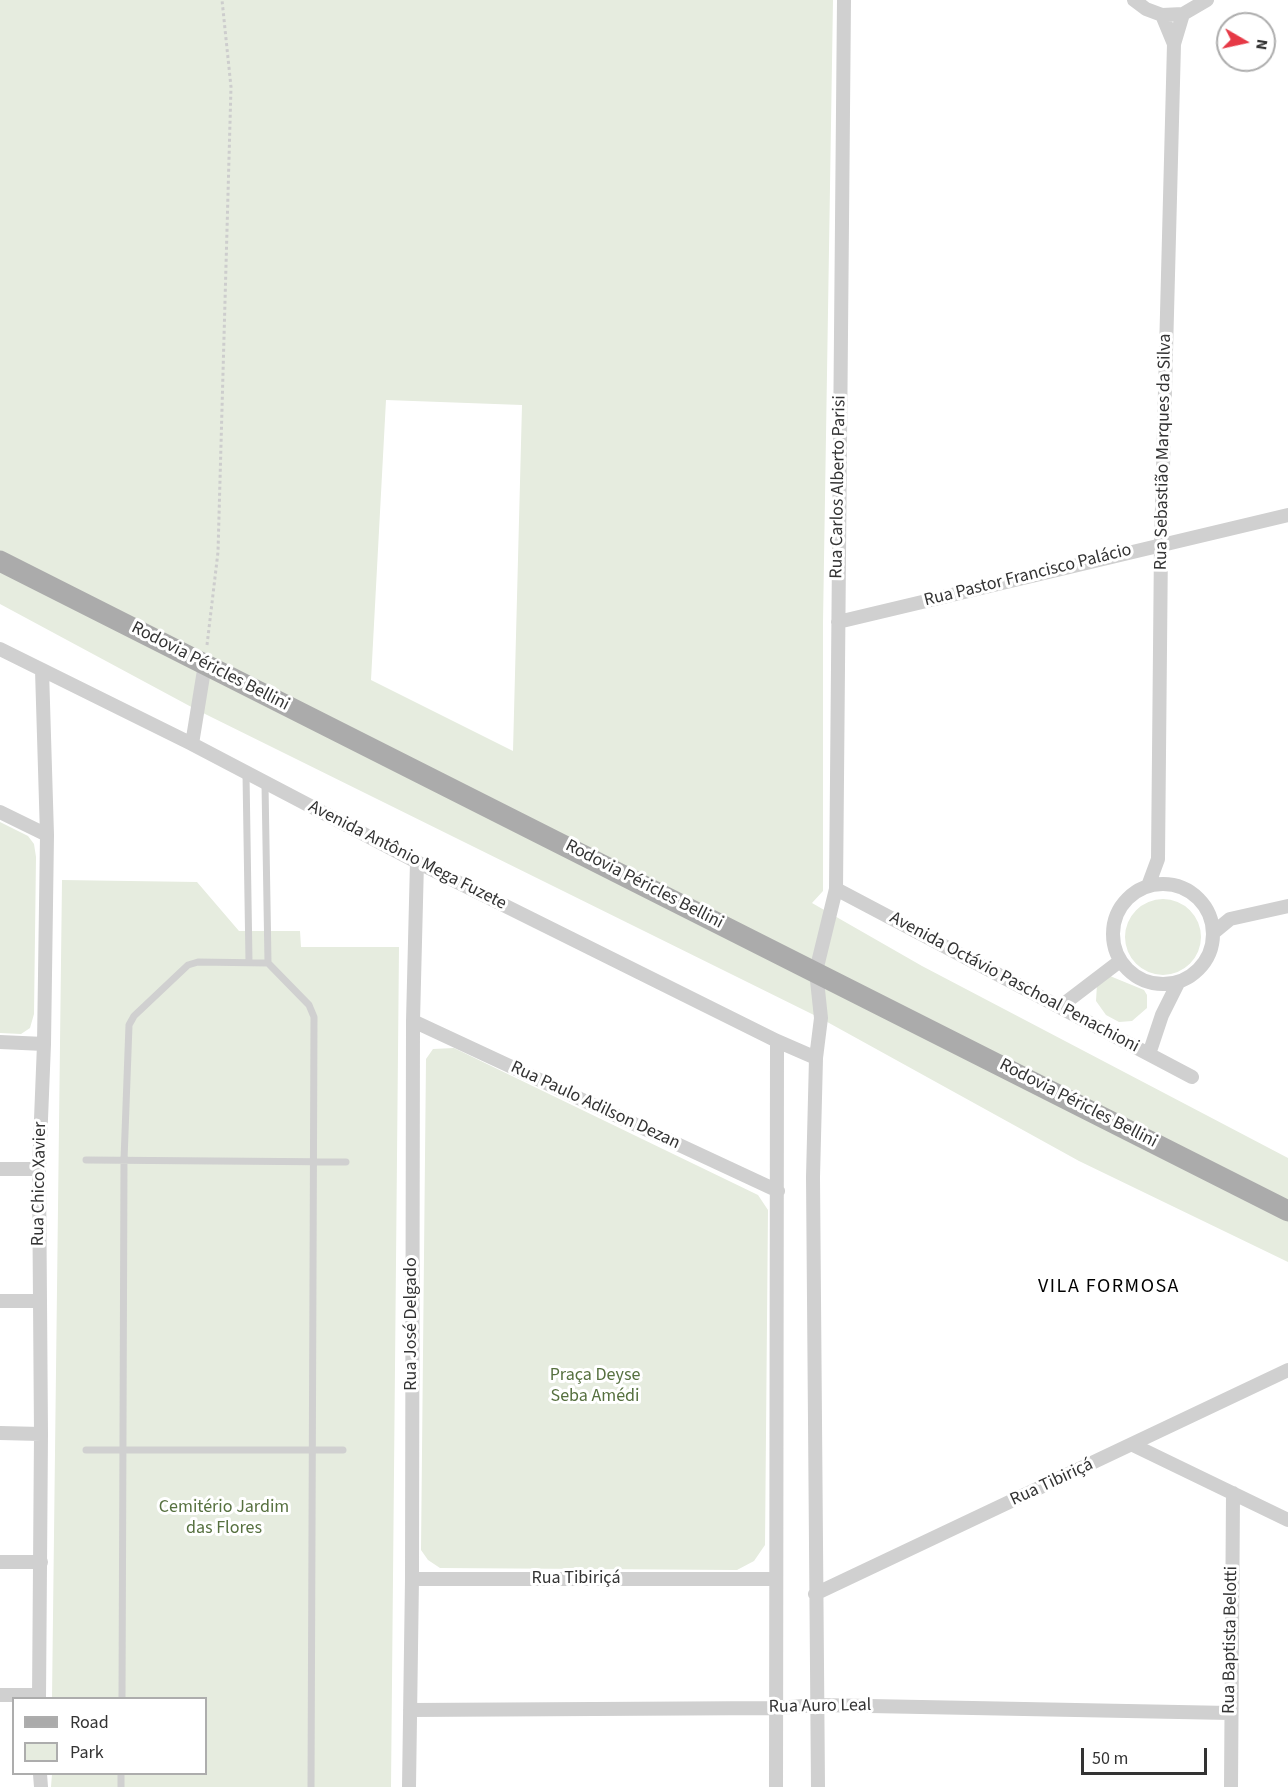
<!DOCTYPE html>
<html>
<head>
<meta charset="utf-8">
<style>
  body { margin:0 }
  #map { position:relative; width:1288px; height:1787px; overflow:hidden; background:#fff; font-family:"Source Sans 3",sans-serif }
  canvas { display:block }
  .legend { position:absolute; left:12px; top:1697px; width:195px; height:78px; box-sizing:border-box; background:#fff; border:2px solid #adadad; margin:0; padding:8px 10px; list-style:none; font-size:18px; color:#333 }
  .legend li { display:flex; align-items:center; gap:12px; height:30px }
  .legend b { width:30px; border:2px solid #adadad }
  .north { position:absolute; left:1216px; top:12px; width:60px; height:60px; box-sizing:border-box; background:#fff; border:2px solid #adadad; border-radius:50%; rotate:99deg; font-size:16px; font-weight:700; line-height:24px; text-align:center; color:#333 }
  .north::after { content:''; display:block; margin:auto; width:21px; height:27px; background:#e63946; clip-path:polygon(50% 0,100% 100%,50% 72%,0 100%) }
  .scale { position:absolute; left:1081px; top:1748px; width:126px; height:27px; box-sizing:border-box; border:3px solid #333; border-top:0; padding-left:8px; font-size:18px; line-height:21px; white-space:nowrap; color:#333; -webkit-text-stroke:4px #fff; paint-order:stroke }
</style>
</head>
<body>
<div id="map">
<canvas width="1288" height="1787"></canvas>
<ul class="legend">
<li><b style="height:8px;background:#ababab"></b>Road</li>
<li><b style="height:16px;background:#e6ecdf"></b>Park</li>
</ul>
<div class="north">N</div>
<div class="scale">50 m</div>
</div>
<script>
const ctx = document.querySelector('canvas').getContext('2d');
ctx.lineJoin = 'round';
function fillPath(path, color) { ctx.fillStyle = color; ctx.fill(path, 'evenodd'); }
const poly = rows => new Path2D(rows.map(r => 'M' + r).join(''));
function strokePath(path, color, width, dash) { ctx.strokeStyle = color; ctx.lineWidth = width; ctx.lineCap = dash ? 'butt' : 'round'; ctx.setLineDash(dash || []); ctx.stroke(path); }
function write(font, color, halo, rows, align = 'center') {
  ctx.font = font + ' "Source Sans 3",sans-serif'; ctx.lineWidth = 6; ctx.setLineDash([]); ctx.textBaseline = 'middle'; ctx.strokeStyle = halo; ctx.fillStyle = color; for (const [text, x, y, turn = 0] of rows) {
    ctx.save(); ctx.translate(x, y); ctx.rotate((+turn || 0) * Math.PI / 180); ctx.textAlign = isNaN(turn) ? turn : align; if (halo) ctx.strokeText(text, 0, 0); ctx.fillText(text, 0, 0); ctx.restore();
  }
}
fillPath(poly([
  [0,0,833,0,823,622,823,891,812,903,922,966,1288,1158,1288,1262,1079,1161,820,1018,197,710,0,604],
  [386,400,522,405,513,751,371,680],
  [0,822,28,836,34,844,36,857,34,1014,30,1028,21,1034,0,1033],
  [62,880,197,882,239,931,300,931,301,947,399,947,391,1787,51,1787,52,1774,206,1774,206,1698,52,1698],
  '1125 937a38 38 0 1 1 76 0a38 38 0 1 1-76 0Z',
  [1110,976,1144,990,1147,995,1147,1008,1132,1021,1119,1022,1106,1015,1096,1001,1097,984],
  [454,1048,758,1195,768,1210,765,1545,754,1561,737,1570,440,1568,428,1560,421,1550,426,1059,433,1049]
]), '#e6ecdf');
strokePath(poly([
  [207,645,218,552,231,87,222,0]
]), '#cdcdcd', 3, [3, 3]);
strokePath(poly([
  [246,774,249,962],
  [265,784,268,963],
  [86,1160,346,1162],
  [86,1450,343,1450],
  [122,1698,124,1160,129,1025,134,1016,188,965,198,962,268,963,309,1005,314,1017,311,1787],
  [121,1787,121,1774]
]), '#d0d0d0', 7);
strokePath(poly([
  [1134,0,1146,9,1162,15,1183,14,1207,0],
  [1162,15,1174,44],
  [838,622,1288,515],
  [0,649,192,744,417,862,777,1041,816,1058],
  [192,744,205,664],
  [0,812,47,835],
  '1113 934a50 50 0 1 1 100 0a50 50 0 1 1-100 0Z',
  [1148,886,1158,859,1161,544,1174,44,1183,14],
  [836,889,1192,1077],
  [1213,933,1230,919,1288,906],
  [1061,1006,1120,961],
  [413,1021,778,1191],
  [0,1042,44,1044],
  [1149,1054,1162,1015,1178,983],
  [0,1169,39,1169],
  [0,1301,38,1301],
  [0,1433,41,1434],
  [1133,1445,1288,1520],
  [0,1562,41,1562],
  [412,1579,775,1579],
  [815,1594,1288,1370],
  [0,1695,39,1695],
  [39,1698,41,1434,39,1169,44,1044,47,835,42,670],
  [410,1710,777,1708,818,1705,1230,1713],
  [40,1774,41,1787],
  [409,1787,412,1579,413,1021,417,862],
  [776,1787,777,1041],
  [818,1787,813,1177,816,1058,821,1018,816,971,836,889,844,0],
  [1231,1787,1233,1493]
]), '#d0d0d0', 14);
strokePath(poly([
  [0,561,1288,1211]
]), '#ababab', 21);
write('18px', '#333', '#fff', [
  ["Rua Sebastião Marques da Silva",1164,452,-89],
  ["Rua Carlos Alberto Parisi",839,487,-89],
  ["Rua Pastor Francisco Palácio",1028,576,-14],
  ["Rodovia Péricles Bellini",210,667,27],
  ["Avenida Antônio Mega Fuzete",407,856,27],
  ["Rodovia Péricles Bellini",644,885,27],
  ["Avenida Octávio Paschoal Penachioni",1014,983,28],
  ["Rodovia Péricles Bellini",1078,1104,27],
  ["Rua Paulo Adilson Dezan",595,1106,25],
  ["Rua Chico Xavier",40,1184,-89],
  ["Rua José Delgado",412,1324,-90],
  ["Rua Tibiriçá",1052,1483,-25],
  ["Rua Tibiriçá",576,1579],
  ["Rua Baptista Belotti",1231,1640,-89],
  ["Rua Auro Leal",820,1707,-1]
]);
write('18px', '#56703f', '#fff', [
  ["Praça Deyse",595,1376],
  ["Seba Amédi",595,1397],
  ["Cemitério Jardim",224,1508],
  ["das Flores",224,1529]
]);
ctx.letterSpacing = '1.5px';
write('20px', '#000', '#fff', [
  ["VILA FORMOSA",1109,1288]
]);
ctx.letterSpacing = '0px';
</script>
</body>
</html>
